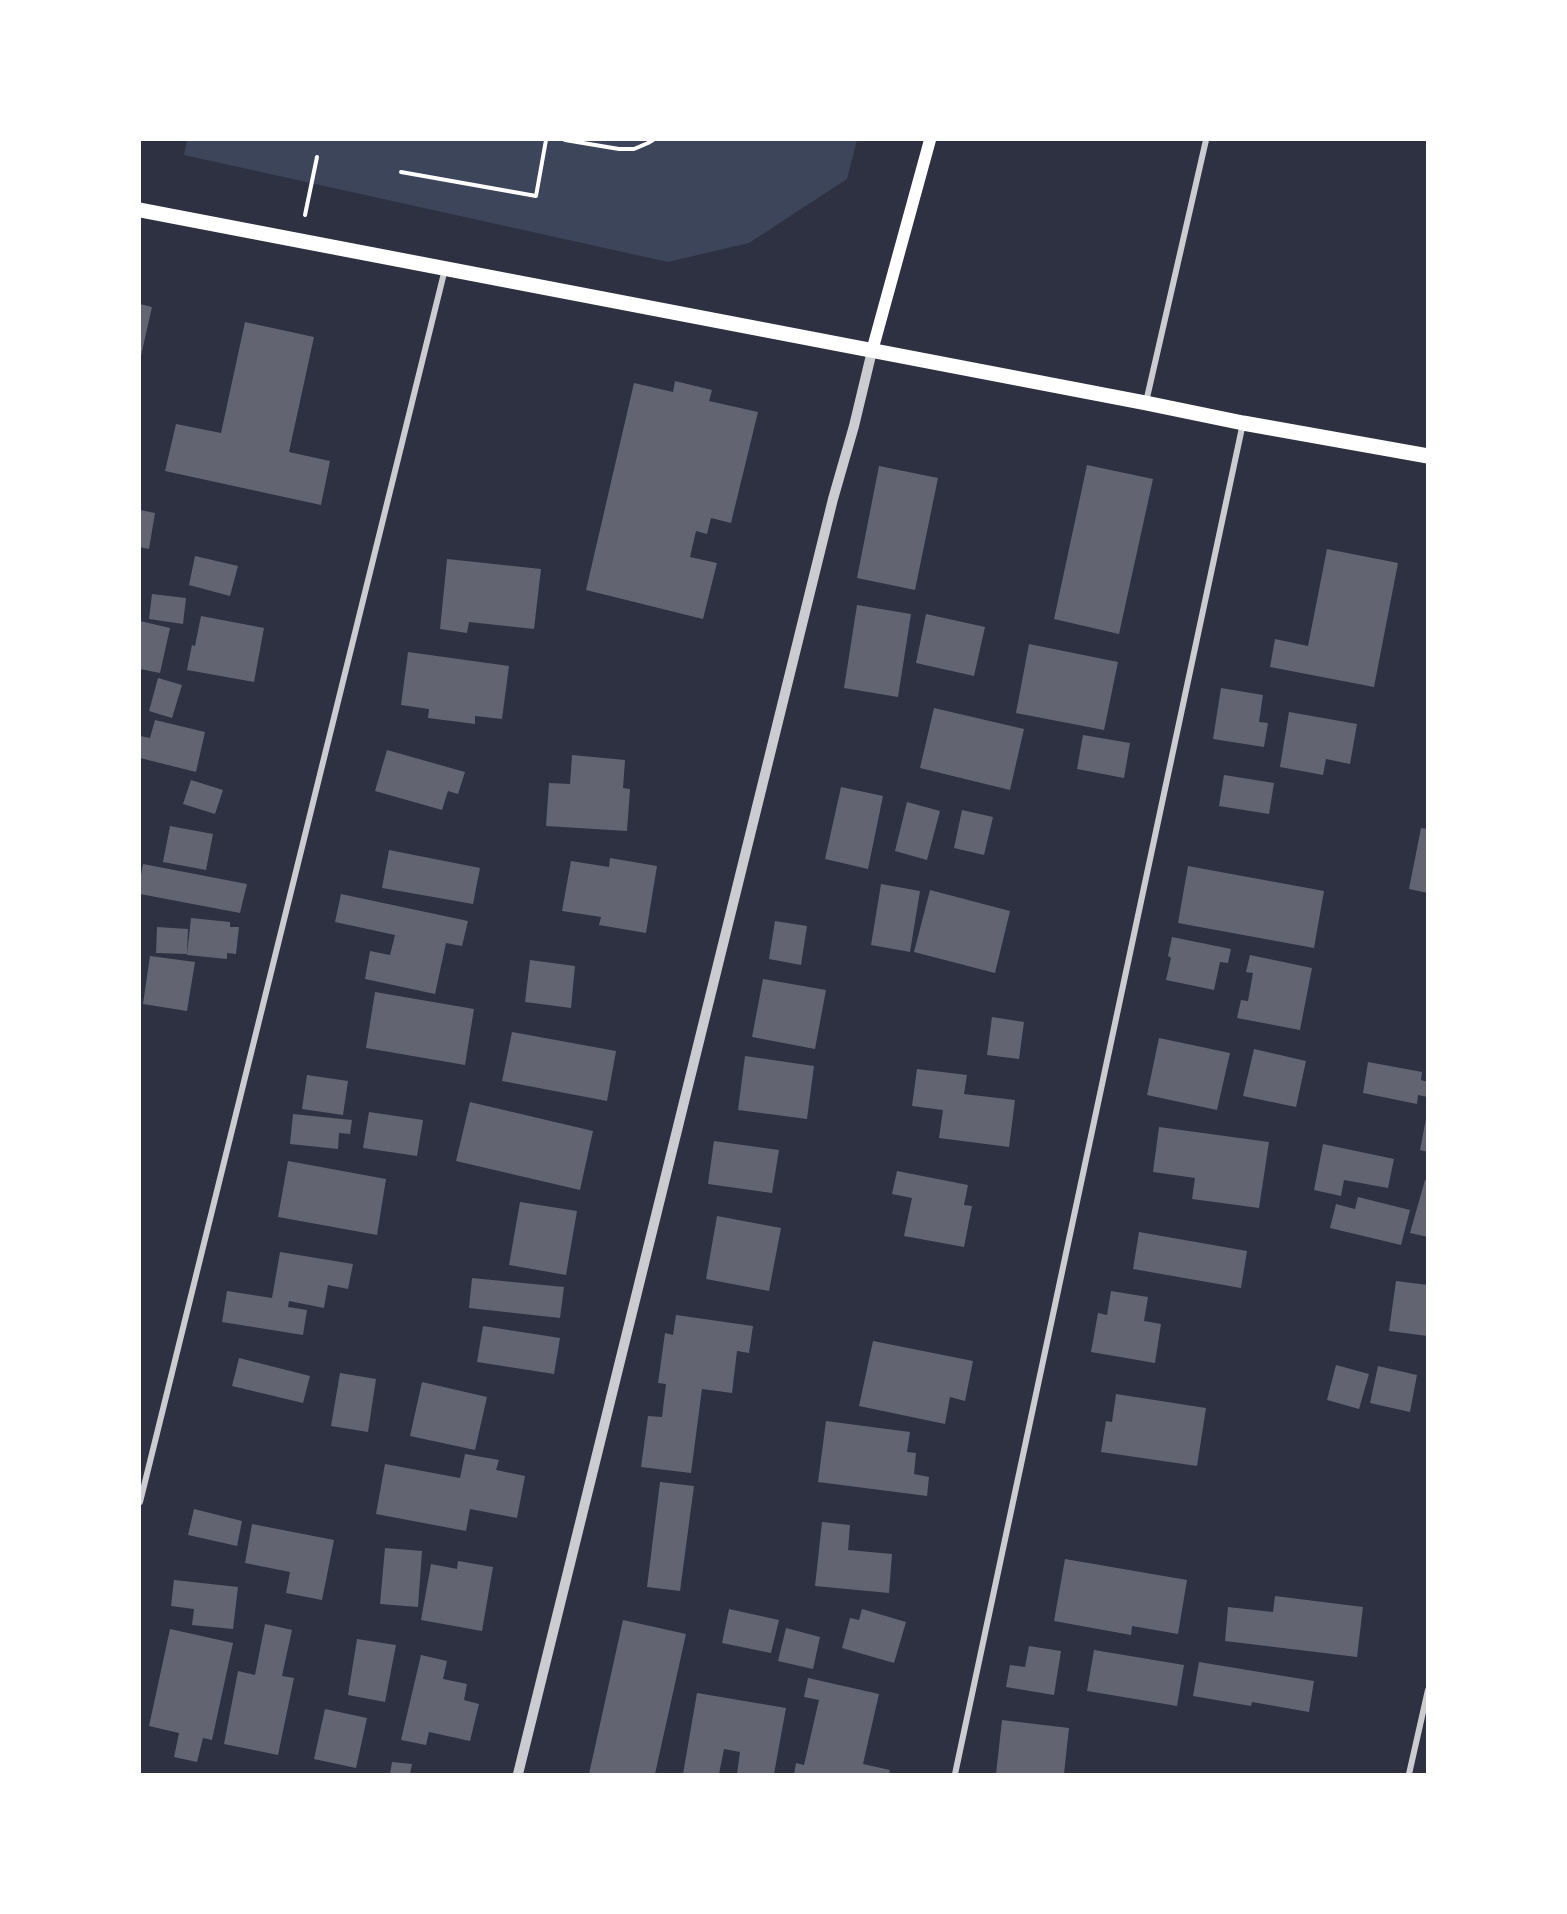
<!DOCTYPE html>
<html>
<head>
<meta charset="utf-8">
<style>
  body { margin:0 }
  #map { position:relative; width:1567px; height:1914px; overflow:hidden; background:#2d3142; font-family:"Source Sans 3",sans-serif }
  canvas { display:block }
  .frame { position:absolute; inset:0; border:141px solid #fff; pointer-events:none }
</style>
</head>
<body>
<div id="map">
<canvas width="1567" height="1914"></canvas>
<div class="frame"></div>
</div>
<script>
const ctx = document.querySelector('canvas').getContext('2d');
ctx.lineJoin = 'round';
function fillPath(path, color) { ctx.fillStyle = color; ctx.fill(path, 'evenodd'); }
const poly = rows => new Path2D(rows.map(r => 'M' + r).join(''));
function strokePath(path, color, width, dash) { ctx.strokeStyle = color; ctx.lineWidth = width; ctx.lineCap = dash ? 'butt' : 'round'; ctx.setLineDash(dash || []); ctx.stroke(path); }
fillPath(poly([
  [187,140,857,140,847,179,749,243,668,262,184,155]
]), '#3c4559');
fillPath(poly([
  [140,304,152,307,140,360],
  [245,322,314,337,289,452,330,461,321,505,165,471,176,424,221,433],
  [675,381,712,390,709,401,758,412,731,523,711,518,707,534,696,531,690,557,717,563,703,619,586,590,634,383,673,392],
  [1087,465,1153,479,1119,634,1054,619],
  [879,466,938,478,915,590,857,578],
  [140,510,155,513,149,549,140,547],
  [1327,549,1398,563,1374,687,1270,667,1275,639,1308,646],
  [195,556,238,566,230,596,189,585],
  [447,559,541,569,534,629,469,622,467,633,440,629],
  [152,594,186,598,183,624,149,619],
  [857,605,911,614,898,697,844,688],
  [926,614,985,627,974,676,916,663],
  [201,616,264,628,254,682,187,670,192,645,195,646],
  [140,621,170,628,160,673,140,669],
  [1029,644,1118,662,1104,730,1016,713],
  [408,652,509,666,502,719,475,716,475,724,428,718,429,709,401,705],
  [158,678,182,685,172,718,149,711],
  [1221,688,1263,695,1259,722,1268,723,1264,747,1213,739],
  [934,708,1024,729,1010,790,920,768],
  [1289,712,1357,724,1350,764,1326,759,1323,775,1280,767],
  [155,720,205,732,196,772,140,758,140,736,150,738],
  [1083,735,1130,743,1124,778,1077,769],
  [387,750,465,772,458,794,448,791,442,810,375,791],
  [572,755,625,760,623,788,630,789,627,831,546,826,549,783,570,784],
  [1224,775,1274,783,1269,814,1219,806],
  [191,780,223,790,215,814,183,804],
  [841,787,883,796,868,869,825,859],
  [907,802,940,811,927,860,895,851],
  [962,810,993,817,984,855,954,848],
  [170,826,213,834,206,870,163,862],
  [1421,828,1428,829,1428,893,1409,889],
  [389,850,480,868,473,904,382,888],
  [610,858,657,866,646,933,599,925,601,917,562,911,571,861,609,867],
  [143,864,247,884,240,913,140,894,140,880],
  [1188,866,1324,891,1314,948,1178,923],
  [881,884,920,891,910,952,871,945],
  [930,890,1010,911,995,973,914,952],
  [341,894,468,921,462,946,446,943,435,994,365,979,370,951,390,955,395,935,335,922],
  [191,918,230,922,230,927,239,927,236,954,227,953,227,959,187,955],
  [775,921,807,926,801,965,769,959],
  [157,927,188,929,187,954,156,953],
  [1172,937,1231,949,1228,963,1220,962,1214,990,1166,980,1171,958,1168,956],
  [1250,955,1312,968,1300,1030,1237,1018,1241,1000,1248,1001,1253,973,1246,972],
  [150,956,195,962,187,1011,143,1004],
  [530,960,575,966,571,1008,525,1002],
  [763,979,826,990,815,1049,752,1037],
  [375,992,474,1009,465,1065,366,1048],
  [992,1017,1024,1022,1019,1059,987,1055],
  [512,1032,616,1051,607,1101,502,1081],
  [1159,1038,1230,1053,1217,1110,1147,1095],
  [1254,1049,1306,1061,1296,1107,1243,1096],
  [745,1056,814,1066,807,1119,738,1110],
  [1368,1062,1422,1072,1421,1080,1428,1082,1428,1097,1418,1095,1417,1104,1363,1093],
  [917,1069,967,1075,964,1094,1015,1100,1009,1147,939,1138,943,1110,912,1106],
  [307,1075,348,1081,343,1115,302,1109],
  [470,1102,593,1131,580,1190,456,1161],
  [369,1112,423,1120,417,1156,363,1148],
  [293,1114,352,1120,350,1134,339,1133,338,1149,290,1144],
  [1426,1119,1428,1119,1428,1152,1420,1150],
  [1159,1127,1269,1142,1259,1208,1192,1199,1195,1178,1153,1172],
  [714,1141,779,1150,772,1193,708,1184],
  [1323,1144,1394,1159,1388,1188,1344,1180,1341,1196,1314,1190],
  [288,1161,386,1179,377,1235,278,1217],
  [897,1171,968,1185,964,1205,972,1206,964,1247,904,1236,912,1198,892,1194],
  [1425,1180,1428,1180,1428,1237,1410,1233],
  [1358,1197,1410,1210,1401,1245,1330,1228,1336,1204,1355,1209],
  [520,1202,577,1211,566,1275,509,1265],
  [717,1216,781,1228,769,1291,706,1279],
  [1139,1232,1247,1251,1241,1288,1133,1269],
  [280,1252,353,1264,348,1289,328,1285,324,1308,289,1301,288,1307,307,1310,303,1335,222,1322,227,1291,272,1298],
  [472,1278,564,1287,560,1318,469,1308],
  [1396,1281,1428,1285,1428,1336,1389,1331],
  [1111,1291,1148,1297,1144,1321,1161,1324,1155,1363,1091,1352,1098,1313,1107,1315],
  [676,1315,753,1326,749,1353,737,1351,732,1393,702,1389,691,1473,641,1467,648,1416,662,1417,666,1384,658,1383,665,1333,673,1335],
  [483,1326,560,1338,554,1374,477,1362],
  [873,1341,973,1361,965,1401,950,1397,945,1424,859,1406],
  [239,1358,310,1376,303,1403,232,1386],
  [1336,1365,1369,1374,1359,1409,1327,1400],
  [1378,1366,1417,1375,1410,1412,1370,1403],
  [340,1373,376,1379,368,1432,331,1426],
  [422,1382,487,1397,475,1450,410,1436],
  [1116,1394,1206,1408,1197,1466,1101,1452,1106,1421,1112,1422],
  [826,1421,910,1432,907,1452,916,1453,914,1474,929,1477,927,1496,818,1482],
  [465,1454,499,1460,496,1470,525,1476,517,1518,470,1509,466,1531,376,1514,385,1464,460,1478],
  [660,1482,694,1486,680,1591,647,1587],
  [194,1509,242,1521,237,1546,188,1535],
  [822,1522,850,1525,848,1550,892,1554,889,1593,815,1586],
  [252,1524,334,1540,322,1600,286,1593,290,1572,245,1563],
  [385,1548,422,1551,418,1607,380,1604],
  [1065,1559,1187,1580,1178,1634,1132,1626,1131,1635,1054,1621],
  [458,1561,493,1567,482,1631,421,1620,431,1564,457,1569],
  [174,1580,238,1587,233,1629,192,1625,194,1609,171,1606],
  [1275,1596,1363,1607,1357,1657,1225,1641,1228,1607,1273,1612],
  [729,1609,779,1620,771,1653,722,1643],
  [862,1609,906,1622,894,1663,842,1648,850,1618,859,1620],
  [623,1620,686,1634,655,1774,589,1774],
  [265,1624,292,1630,282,1676,294,1678,278,1755,224,1744,238,1671,255,1675],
  [786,1628,820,1637,813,1669,778,1661],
  [170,1629,233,1643,212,1740,203,1738,197,1762,174,1757,179,1733,149,1726],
  [357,1639,396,1645,385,1702,348,1695],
  [1029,1646,1061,1651,1054,1695,1006,1687,1010,1665,1025,1667],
  [1094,1650,1184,1665,1177,1706,1087,1691],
  [421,1655,447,1661,443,1679,467,1684,464,1700,479,1704,470,1741,429,1732,426,1745,401,1740],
  [1199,1662,1314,1681,1309,1712,1252,1702,1251,1706,1193,1696],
  [808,1678,879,1694,863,1764,890,1770,889,1774,794,1774,796,1763,804,1765,819,1700,804,1697],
  [697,1693,786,1708,774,1774,737,1774,740,1752,724,1749,719,1774,683,1774],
  [325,1709,367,1718,356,1768,314,1759],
  [1002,1720,1069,1728,1064,1774,996,1774],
  [392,1762,412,1764,410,1774,390,1774]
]), '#626471');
strokePath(poly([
  [565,140,619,149,634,149,648,143,653,140],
  [401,172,536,196,546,140],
  [305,215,317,157]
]), '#fff', 4);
strokePath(poly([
  [1146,402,1206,140],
  [140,1502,445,269],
  [955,1774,1243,423],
  [1409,1774,1428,1690]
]), '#caccd0', 6);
strokePath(poly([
  [518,1774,833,499,854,426,872,351]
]), '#caccd0', 10);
strokePath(poly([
  [872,351,930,140]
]), '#fff', 12);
strokePath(poly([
  [140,210,1146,403,1243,423,1428,456]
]), '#fff', 15);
</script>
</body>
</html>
